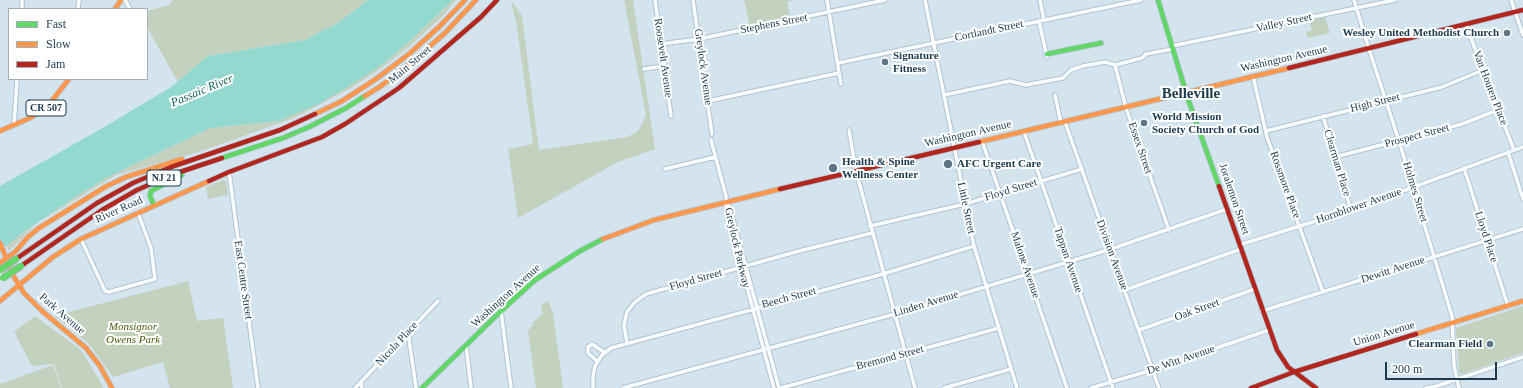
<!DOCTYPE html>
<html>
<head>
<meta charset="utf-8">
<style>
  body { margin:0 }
  #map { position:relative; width:1523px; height:388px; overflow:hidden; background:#d4e4ef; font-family:"Times New Roman",serif }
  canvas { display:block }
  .legend { position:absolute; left:8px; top:8px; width:140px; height:72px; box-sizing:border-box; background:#fff; border:1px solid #a4b0b8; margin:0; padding:5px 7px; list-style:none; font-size:12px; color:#1c3a4e }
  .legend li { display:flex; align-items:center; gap:8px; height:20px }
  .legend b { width:20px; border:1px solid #a4b0b8 }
  .scale { position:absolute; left:1385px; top:362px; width:112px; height:18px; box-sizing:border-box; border:2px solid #1c3a4e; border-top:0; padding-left:5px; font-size:12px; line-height:14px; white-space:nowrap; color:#1c3a4e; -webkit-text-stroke:3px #fff; paint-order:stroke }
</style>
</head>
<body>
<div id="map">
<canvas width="1523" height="388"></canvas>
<ul class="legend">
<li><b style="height:5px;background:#63d668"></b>Fast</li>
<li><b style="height:5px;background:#ff974d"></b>Slow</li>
<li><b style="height:5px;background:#b3261e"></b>Jam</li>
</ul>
<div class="scale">200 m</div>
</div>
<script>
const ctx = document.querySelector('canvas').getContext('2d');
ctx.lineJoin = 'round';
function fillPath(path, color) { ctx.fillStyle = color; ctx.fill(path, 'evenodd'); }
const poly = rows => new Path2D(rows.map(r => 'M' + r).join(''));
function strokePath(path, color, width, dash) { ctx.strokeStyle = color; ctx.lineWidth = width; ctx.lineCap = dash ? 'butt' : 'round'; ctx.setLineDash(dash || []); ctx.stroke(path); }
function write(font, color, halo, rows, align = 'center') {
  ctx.font = font + ' "Times New Roman",serif'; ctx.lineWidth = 4; ctx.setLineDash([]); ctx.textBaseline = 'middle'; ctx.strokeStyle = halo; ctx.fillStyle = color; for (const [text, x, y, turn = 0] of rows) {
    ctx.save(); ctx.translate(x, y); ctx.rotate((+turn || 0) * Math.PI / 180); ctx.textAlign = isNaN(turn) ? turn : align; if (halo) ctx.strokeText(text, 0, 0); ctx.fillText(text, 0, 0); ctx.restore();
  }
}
fillPath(poly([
  [173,0,368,0,338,23,305,40,208,56,178,82,147,27,147,11,169,5],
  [453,0,456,0,444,15,411,45,380,69,353,87,294,118,199,152,116,175,37,223,9,251,6,246,22,233,75,197,106,178,210,128,278,121,383,64,414,37],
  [511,0,522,16,539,150,627,137,637,132,640,128,646,115,624,0,633,0,655,149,618,162,518,218,508,149,533,144,517,27],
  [744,0,795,0,787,2,790,17,750,26],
  [1325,17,1330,33,1308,38,1306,32,1312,30,1309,20],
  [223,180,226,181,228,195,208,199,206,187],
  [188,281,197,321,223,318,233,388,170,388,163,362,113,377,89,344,69,327,54,316],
  [548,301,553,313,563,388,536,388,528,331,533,325,532,323,543,314,541,305],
  [1523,306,1523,353,1462,374,1459,373,1456,328],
  [35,316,81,350,104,388,62,388,54,364,32,366,14,332],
  [53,365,61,388,0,388,0,384]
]), '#c3d1be');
fillPath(poly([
  [368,0,453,0,414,37,383,64,348,87,314,106,278,121,210,128,106,178,75,197,22,233,6,246,0,249,0,186,106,126,171,87,208,56,305,40,317,34,317,32,319,33,322,31,322,29,324,30,338,23]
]), '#94d9d0');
const street = poly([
  [125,0,130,9],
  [655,0,671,116],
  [693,0,712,134],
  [827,0,841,84],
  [925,0,974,246,1017,388],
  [1040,0,1044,20],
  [1354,0,1369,49,1399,141,1452,316,1454,366,1459,388],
  [1511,0,1523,35],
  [22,9,22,0],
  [78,9,79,0],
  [1039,21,1047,57],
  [1466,25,1514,150],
  [661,44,699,39,885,0],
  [1172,46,1395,0],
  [838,63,1141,0],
  [644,69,664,66],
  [1253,76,1267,137,1323,292],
  [944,95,1010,81,1026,85,1063,78,1071,70,1083,66,1105,62,1115,65],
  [1055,95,1061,123],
  [708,101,839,73],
  [1323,116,1351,210],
  [1065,122,1159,388],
  [14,125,17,79],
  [849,130,856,171,915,388],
  [1266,131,1442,87,1483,70],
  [1024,132,1113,388],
  [711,140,726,196,726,209,774,388],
  [982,141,1067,388],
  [1508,152,1523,199],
  [1335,157,1462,124,1498,110],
  [1464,168,1508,306],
  [665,169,715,157],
  [229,172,258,388],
  [727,203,730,209,779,388],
  [870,226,965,204,1082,169],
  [1169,230,1126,108,1115,65,1142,58,1146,54,1173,49],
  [81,239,105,291,109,292,155,279,151,248,138,213],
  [1239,245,1351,210,1523,147],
  [1125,290,1241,249],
  [501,311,511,388],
  [1262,311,1523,229],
  [1139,330,1255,289],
  [408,332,416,388],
  [627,343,624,325,627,312,635,302,646,294,799,251,872,233],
  [466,345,471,388],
  [597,361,588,353,588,347,592,344,604,352],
  [361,382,362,388],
  [355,388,438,301],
  [593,388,593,376,595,366,602,355,611,348,883,274,974,246],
  [623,388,895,314,1111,249,1227,209],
  [781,388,999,328],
  [944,388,1011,369],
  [1091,388,1152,370,1269,330],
  [1426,388,1437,386,1523,357]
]);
const fast = poly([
  [1158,0,1188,99,1219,186],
  [1047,54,1101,43],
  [222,158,283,138,309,127,346,108,365,96],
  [154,205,150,196,151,191,182,175],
  [422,388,501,311,535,280,580,251,603,239]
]);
const slow = poly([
  [115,9,121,0],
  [365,96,381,86,414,60,445,33,476,0],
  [315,114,342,101,376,79,409,54,439,27,465,0],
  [0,131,30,118,47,107,69,79],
  [979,142,1289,68],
  [603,239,654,220,780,189],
  [0,243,14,277,24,293,42,311,86,348,100,366,112,388],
  [0,263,15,252,28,237,39,228,105,187,126,177,182,159],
  [0,301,53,257,81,239,209,181],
  [1416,334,1523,301]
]);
const jam = poly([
  [1289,68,1523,10],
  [209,181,229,172,322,137,345,124,399,88,481,17,497,0],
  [1219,186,1277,350,1288,367,1316,388],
  [780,189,979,142],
  [16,259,97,203,133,183,171,167,280,130,315,114],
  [21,266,102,210,137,190,174,174,222,158],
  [1251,388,1294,372,1416,334]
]);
strokePath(street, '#afc4d3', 5.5);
strokePath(fast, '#afc4d3', 6);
strokePath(slow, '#afc4d3', 6);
strokePath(jam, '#afc4d3', 6);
strokePath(street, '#f9fbfd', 3.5);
strokePath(fast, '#63d668', 4.5);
strokePath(slow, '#ff974d', 4.5);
strokePath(jam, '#b3261e', 4.5);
const fastBridge = poly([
  [0,270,16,259],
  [3,278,21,266]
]);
strokePath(fastBridge, '#b4b0ba', 8, []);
strokePath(fastBridge, '#63d668', 6);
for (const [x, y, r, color] of [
  [1507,33,4,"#5c7686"],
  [885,62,4,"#5c7686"],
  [1144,123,4,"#5c7686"],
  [948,164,5,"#5c7686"],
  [833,168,5,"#5c7686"],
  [1490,344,4,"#5c7686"]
]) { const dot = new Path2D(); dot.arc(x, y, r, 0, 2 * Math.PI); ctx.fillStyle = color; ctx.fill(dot); strokePath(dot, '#fff', 1.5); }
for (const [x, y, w] of [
  [46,108,40],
  [164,178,34]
]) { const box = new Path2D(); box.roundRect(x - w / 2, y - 8, w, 16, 3); ctx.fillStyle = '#fff'; ctx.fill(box); strokePath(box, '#1c3a4e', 1); }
write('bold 10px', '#1c3a4e', null, [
  ["CR 507",46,108],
  ["NJ 21",164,178]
]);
write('11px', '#1c3a4e', '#fff', [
  ["Valley Street",1284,23,-12],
  ["Stephens Street",774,24,-11],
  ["Cortlandt Street",989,31,-12],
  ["Roosevelt Avenue",663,58,82],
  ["Washington Avenue",1284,59,-13],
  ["Main Street",410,65,-40],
  ["Greylock Avenue",703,67,82],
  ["Van Houten Place",1490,88,69],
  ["High Street",1375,103,-14],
  ["Washington Avenue",968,134,-13],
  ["Prospect Street",1417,136,-15],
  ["Essex Street",1140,148,71],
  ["Clearman Place",1337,163,73],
  ["Rossmore Place",1285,185,70],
  ["Floyd Street",1011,190,-17],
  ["Holmes Street",1415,192,73],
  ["Joralemon Street",1234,199,71],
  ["Hornblower Avenue",1359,206,-19],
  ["Little Street",966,208,78],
  ["River Road",119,210,-24],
  ["Lloyd Place",1486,237,72],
  ["Greylock Parkway",737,248,77],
  ["Division Avenue",1112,255,70],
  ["Tappan Avenue",1068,260,71],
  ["Malone Avenue",1025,265,71],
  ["Dewitt Avenue",1393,270,-18],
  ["East Centre Street",243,280,82],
  ["Floyd Street",696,280,-16],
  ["Washington Avenue",506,296,-42],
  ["Beech Street",789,298,-15],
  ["Linden Avenue",926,304,-17],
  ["Oak Street",1197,310,-20],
  ["Park Avenue",62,314,41],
  ["Union Avenue",1384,334,-17],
  ["Nicola Place",397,344,-47],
  ["Bremond Street",890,358,-15],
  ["De Witt Avenue",1181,360,-19]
]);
write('bold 11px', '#1c3a4e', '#fff', [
  ["Wesley United Methodist Church",1499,33,"right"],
  ["Signature",893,56],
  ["Fitness",893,69],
  ["World Mission",1152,117],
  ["Society Church of God",1152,130],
  ["Health & Spine",842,162],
  ["Wellness Center",842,175],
  ["AFC Urgent Care",957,164],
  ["Clearman Field",1482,344,"right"]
], 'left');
write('italic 11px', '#4c5b11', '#fff', [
  ["Monsignor",133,327],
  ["Owens Park",133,340]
]);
write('italic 12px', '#166257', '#fff', [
  ["Passaic River",202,91,-23]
]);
write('bold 15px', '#1c3a4e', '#fff', [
  ["Belleville",1191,94]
]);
</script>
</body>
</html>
